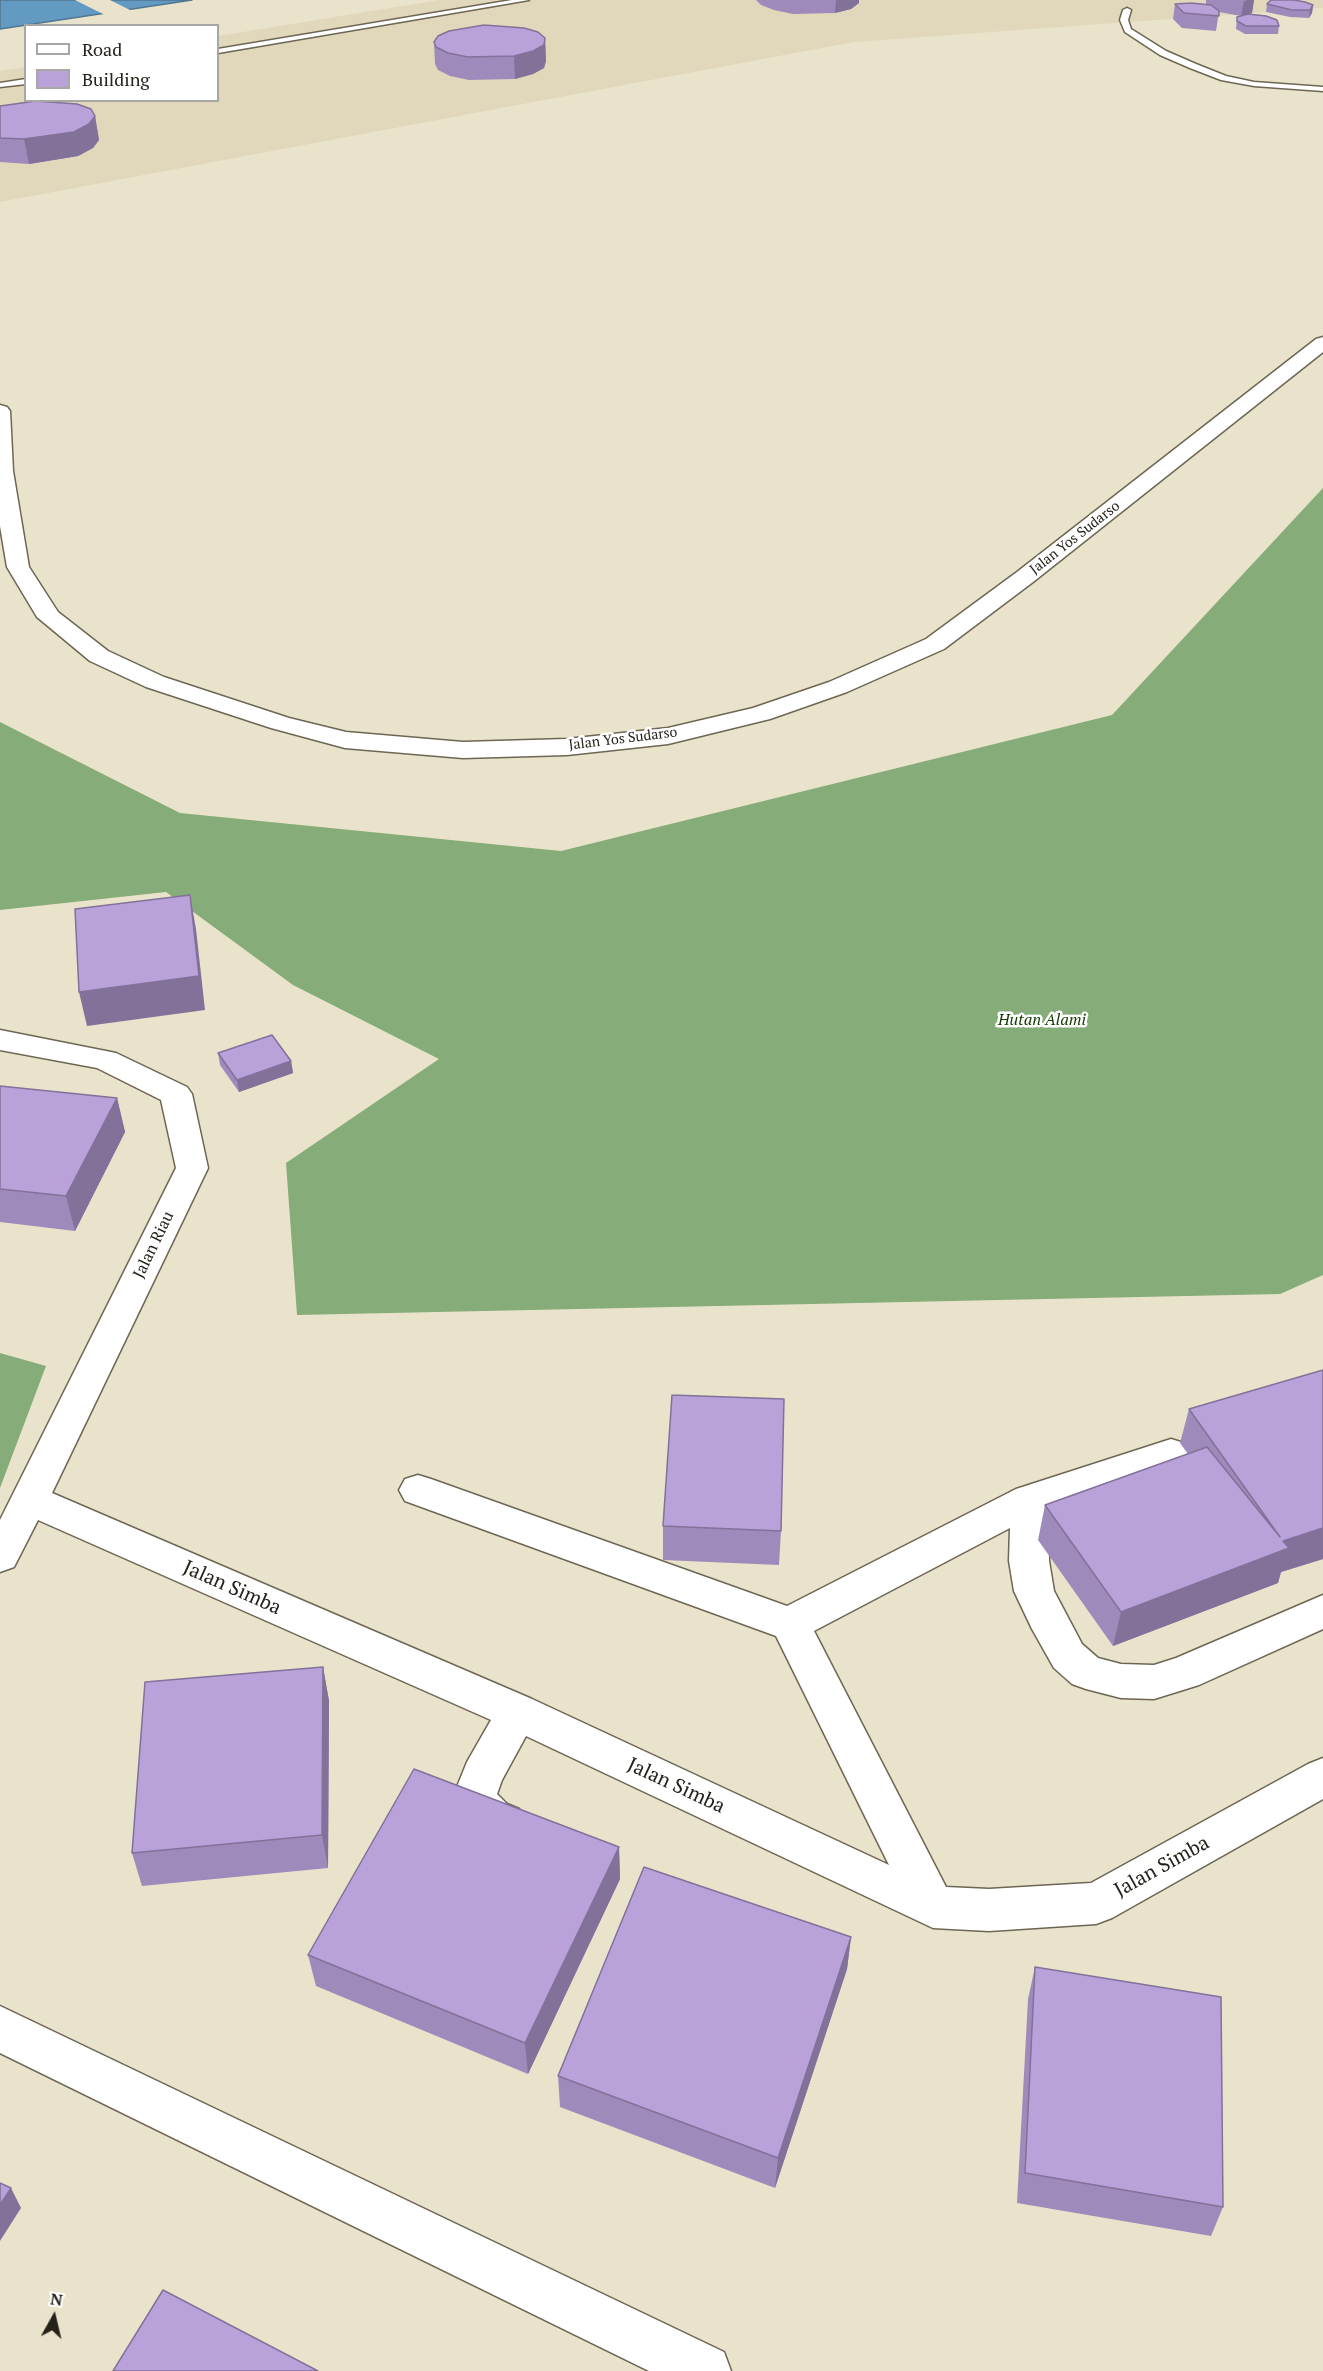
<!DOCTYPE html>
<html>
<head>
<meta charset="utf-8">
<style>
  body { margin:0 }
  #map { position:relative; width:1323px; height:2371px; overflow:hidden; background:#eae3cc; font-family:"PT Serif",serif }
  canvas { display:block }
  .legend { position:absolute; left:24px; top:24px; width:195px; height:78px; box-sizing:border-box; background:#fff; border:2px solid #a8a7a3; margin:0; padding:8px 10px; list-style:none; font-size:18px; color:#25221a }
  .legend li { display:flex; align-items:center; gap:12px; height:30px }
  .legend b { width:30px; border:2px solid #a8a7a3 }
  .north { position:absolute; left:24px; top:2287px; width:60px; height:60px; -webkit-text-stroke:4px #fff; paint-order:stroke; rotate:8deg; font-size:16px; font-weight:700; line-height:24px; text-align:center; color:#25221a }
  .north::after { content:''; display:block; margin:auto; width:21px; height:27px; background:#25221a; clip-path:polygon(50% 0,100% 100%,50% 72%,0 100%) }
</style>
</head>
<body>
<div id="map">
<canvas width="1323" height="2371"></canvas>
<ul class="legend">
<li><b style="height:8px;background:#fff"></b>Road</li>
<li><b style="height:16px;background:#b9a2da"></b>Building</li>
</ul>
<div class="north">N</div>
</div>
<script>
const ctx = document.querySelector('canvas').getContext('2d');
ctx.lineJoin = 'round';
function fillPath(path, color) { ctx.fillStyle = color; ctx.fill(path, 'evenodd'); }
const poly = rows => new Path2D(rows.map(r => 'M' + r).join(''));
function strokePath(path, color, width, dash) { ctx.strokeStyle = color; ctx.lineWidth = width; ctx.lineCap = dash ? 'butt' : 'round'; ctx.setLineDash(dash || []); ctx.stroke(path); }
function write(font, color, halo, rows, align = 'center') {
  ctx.font = font + ' "PT Serif",serif'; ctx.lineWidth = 5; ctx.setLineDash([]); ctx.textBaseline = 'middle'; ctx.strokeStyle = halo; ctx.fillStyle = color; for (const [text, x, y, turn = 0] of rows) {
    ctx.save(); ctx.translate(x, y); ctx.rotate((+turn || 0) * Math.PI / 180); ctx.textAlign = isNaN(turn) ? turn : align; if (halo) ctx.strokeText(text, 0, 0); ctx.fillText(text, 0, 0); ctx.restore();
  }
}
fillPath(poly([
  [439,0,1323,0,1323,8,854,42,0,202,0,71,25,67,26,100,218,100,218,36]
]), '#e1d8bb');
fillPath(poly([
  [1323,488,1323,1275,1280,1294,297,1315,286,1163,439,1059,293,985,166,892,0,910,0,722,180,813,561,851,1112,715],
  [0,1353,46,1366,0,1488]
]), '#86ac79');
const water = poly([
  [0,0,192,0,0,29,0,0]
]);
fillPath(water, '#639ac2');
strokePath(water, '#507690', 1.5);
fillPath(poly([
  [75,0,110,0,132,11,105,15]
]), '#eae3cc');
const service = poly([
  [512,0,529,0,218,53,218,49,512,0],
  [1127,8,1131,10,1128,20,1131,29,1166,51,1196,64,1226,76,1254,82,1323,87,1323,91,1254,86,1221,80,1190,68,1160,55,1125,32,1120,20,1123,10,1127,8],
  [26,79,26,84,0,87,0,83,26,79]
]);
const minor = poly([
  [0,1030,116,1053,187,1087,192,1094,208,1168,52,1493,532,1699,889,1865,776,1636,405,1501,399,1490,405,1479,418,1475,431,1479,787,1606,1016,1489,1171,1439,1184,1443,1190,1453,1184,1463,1048,1509,1049,1561,1054,1591,1082,1644,1098,1658,1121,1664,1154,1665,1176,1658,1323,1595,1323,1629,1199,1685,1154,1699,1121,1698,1086,1689,1072,1684,1054,1668,1032,1629,1014,1591,1009,1561,1010,1528,814,1631,946,1887,989,1889,1091,1883,1308,1764,1323,1758,1323,1799,1112,1918,1096,1924,989,1931,933,1928,526,1736,502,1780,497,1794,507,1804,519,1809,526,1823,519,1837,504,1842,489,1837,477,1832,459,1813,452,1799,467,1762,491,1720,38,1520,14,1567,0,1572,0,1520,176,1168,161,1100,97,1068,0,1050,0,1030],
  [0,2006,724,2352,731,2371,649,2371,0,2053,0,2006]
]);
const secondary = poly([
  [1323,337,1323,352,1033,582,944,649,847,692,770,719,668,744,567,755,463,758,345,748,271,728,146,687,90,661,37,617,7,567,0,526,0,405,7,407,10,411,13,471,29,567,58,612,108,651,164,677,289,718,346,732,463,742,567,739,668,728,753,708,829,682,926,639,1017,572,1316,339,1323,337]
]);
strokePath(service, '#6c6652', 3);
strokePath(minor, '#6c6652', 3);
strokePath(secondary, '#6c6652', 3);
fillPath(service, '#fff');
fillPath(minor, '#fff');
fillPath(secondary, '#fff');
fillPath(poly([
  [756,0,859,0,859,3,851,9,835,13,793,14,774,10,761,5],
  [1206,0,1254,0,1252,13,1243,16,1279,26,1278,34,1245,34,1236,29,1237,17,1241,16,1219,12,1216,31,1182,28,1173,19,1175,4,1206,5],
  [1267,4,1313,5,1312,13,1309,18,1290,17,1266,12],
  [545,38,546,61,544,68,533,74,515,79,469,80,450,76,438,70,435,64,434,42],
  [0,106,95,116,99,140,93,148,78,156,29,164,0,162],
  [218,1053,291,1061,293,1073,239,1092,220,1065],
  [0,1086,117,1098,125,1132,75,1231,0,1222],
  [1323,1370,1323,1559,1281,1572,1278,1583,1113,1646,1038,1540,1045,1505,1188,1454,1180,1443,1189,1409],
  [663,1526,781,1531,779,1565,663,1560],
  [323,1667,329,1701,328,1868,142,1886,132,1853],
  [619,1847,620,1879,528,2074,316,1986,308,1955],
  [851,1937,847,1969,775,2188,560,2107,558,2076],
  [1035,1967,1223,2207,1211,2236,1017,2203,1028,1999]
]), '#9f8bbb');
fillPath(poly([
  [836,0,859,0,859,3,851,9,835,13],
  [1248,0,1254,0,1252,13,1241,16,1244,1],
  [1313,5,1312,13,1309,18,1310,10],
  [545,38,546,61,544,68,533,74,515,79,514,56],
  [95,116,99,140,93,148,78,156,29,164,24,139],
  [190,895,196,929,205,1010,87,1026,79,992],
  [291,1061,293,1073,239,1092,237,1080],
  [117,1098,125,1132,75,1231,66,1196],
  [1323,1528,1323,1559,1281,1572,1278,1583,1113,1646,1121,1612,1283,1541],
  [323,1667,329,1701,328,1868,322,1835],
  [619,1847,620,1879,528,2074,525,2043],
  [851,1937,847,1969,775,2188,778,2158],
  [11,2188,21,2208,0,2241,0,2205]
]), '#827199');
const building = poly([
  [1271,0,1294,0,1305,2,1313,5,1310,10,1292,10,1267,4,1271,0],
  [1191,3,1211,5,1219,11,1219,16,1184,13,1175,4,1191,3],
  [1248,14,1266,16,1277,20,1279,26,1246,26,1237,21,1237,17,1248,14],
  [484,25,524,28,538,32,545,38,544,45,533,51,514,56,468,57,448,53,436,47,434,42,438,36,449,31,484,25],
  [36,101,77,104,91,109,95,116,89,124,74,132,24,139,0,138,0,106,36,101],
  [190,895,199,976,79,992,75,909,190,895],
  [272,1035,291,1061,237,1080,218,1053,272,1035],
  [0,1086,117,1098,66,1196,0,1189,0,1086],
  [1323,1370,1323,1528,1283,1541,1289,1548,1121,1612,1045,1505,1207,1447,1280,1537,1189,1409,1323,1370],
  [672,1395,784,1399,781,1531,663,1526,672,1395],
  [323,1667,322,1835,132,1853,145,1682,323,1667],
  [414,1769,619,1847,525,2043,308,1955,414,1769],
  [644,1867,851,1937,778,2158,558,2076,644,1867],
  [1035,1967,1221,1997,1223,2207,1025,2173,1035,1967],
  [0,2183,11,2188,0,2205,0,2183],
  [163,2290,318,2371,113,2371,163,2290]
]);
fillPath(building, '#b9a2da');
strokePath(building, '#827199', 1.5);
write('14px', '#25221a', '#fff', [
  ["Jalan Yos Sudarso",1075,538,-38],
  ["Jalan Yos Sudarso",623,739,-7]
]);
write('italic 16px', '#143902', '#fff', [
  ["Hutan Alami",1042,1020]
]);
write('16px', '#25221a', '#fff', [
  ["Jalan Riau",154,1245,-64]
]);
write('20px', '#25221a', '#fff', [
  ["Jalan Simba",232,1588,24],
  ["Jalan Simba",676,1786,25],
  ["Jalan Simba",1162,1867,-29]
]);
</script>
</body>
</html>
